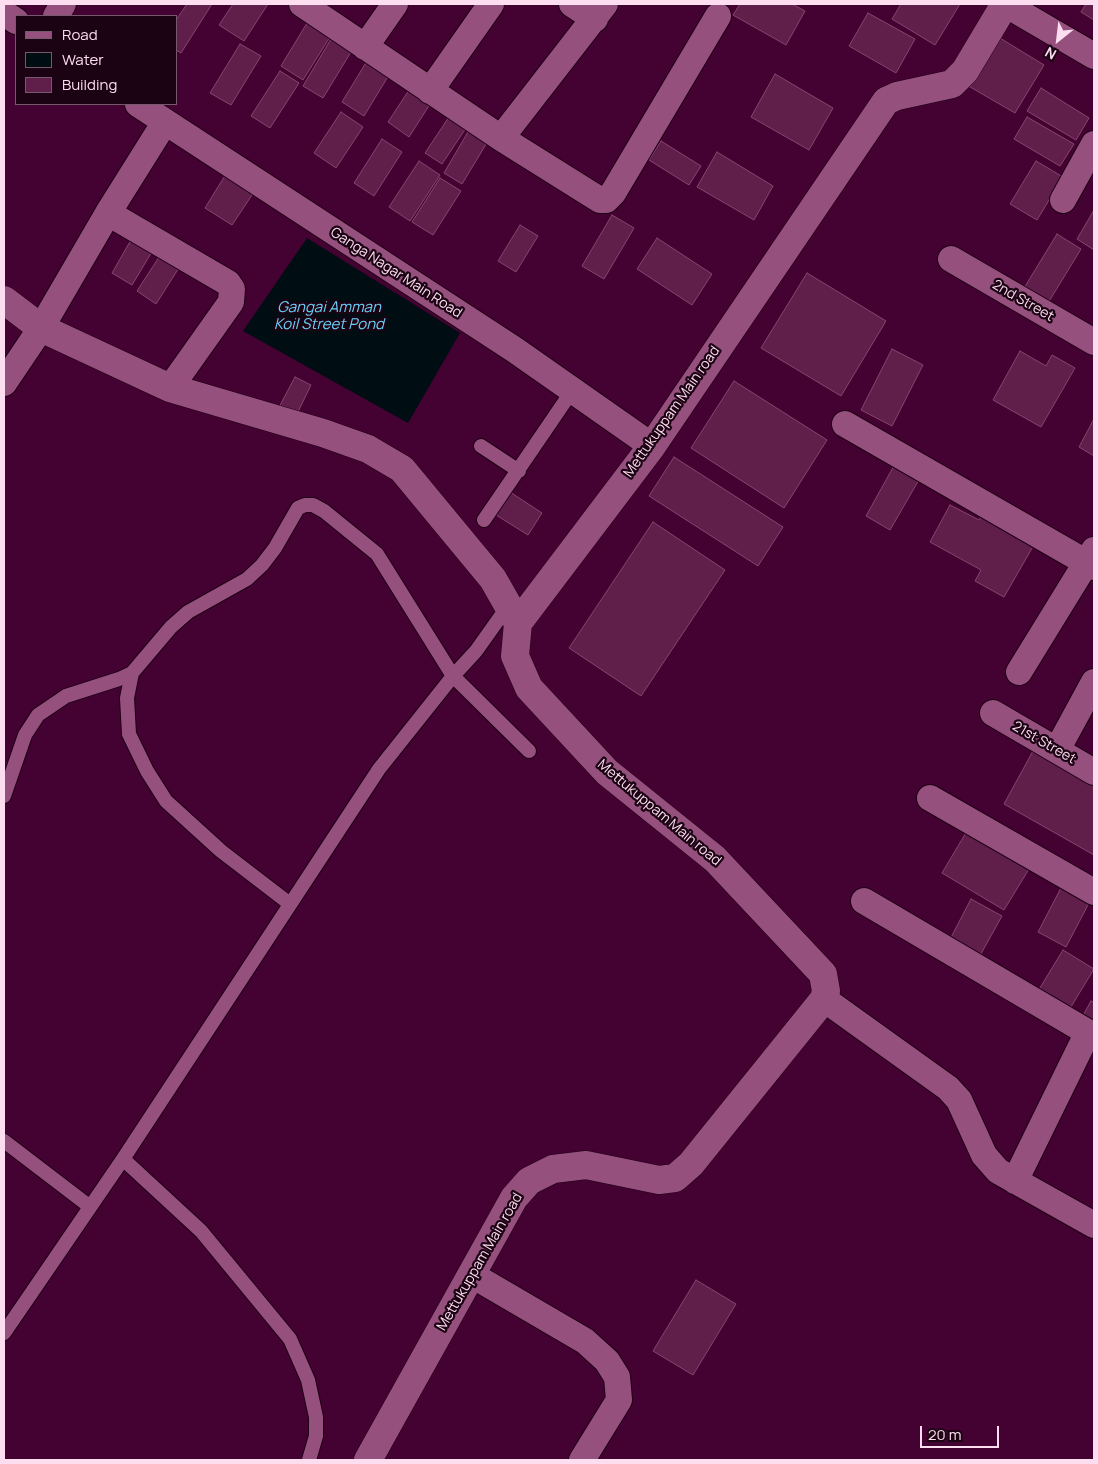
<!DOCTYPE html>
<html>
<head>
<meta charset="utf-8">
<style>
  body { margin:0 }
  #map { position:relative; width:1098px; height:1464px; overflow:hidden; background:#440232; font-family:Manrope,sans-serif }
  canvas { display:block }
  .frame { position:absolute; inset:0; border:5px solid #fdddf0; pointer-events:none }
  .legend { position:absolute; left:15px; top:15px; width:162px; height:90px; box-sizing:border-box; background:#1c0314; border:1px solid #765a6c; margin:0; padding:6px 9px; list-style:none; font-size:15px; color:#fdddf0 }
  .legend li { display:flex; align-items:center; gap:10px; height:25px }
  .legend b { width:25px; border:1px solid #765a6c }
  .north { position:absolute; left:1033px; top:15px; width:50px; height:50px; -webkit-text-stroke:4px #1c0314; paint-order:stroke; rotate:209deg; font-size:14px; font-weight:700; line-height:20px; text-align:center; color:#fdddf0 }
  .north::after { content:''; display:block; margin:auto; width:18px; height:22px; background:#fdddf0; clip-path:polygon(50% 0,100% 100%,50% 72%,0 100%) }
  .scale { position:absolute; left:920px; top:1426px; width:79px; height:22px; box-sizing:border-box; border:2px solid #fdddf0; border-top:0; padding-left:6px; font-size:15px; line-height:18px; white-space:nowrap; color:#fdddf0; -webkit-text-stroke:4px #1c0314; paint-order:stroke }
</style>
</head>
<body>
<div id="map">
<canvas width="1098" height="1464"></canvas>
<div class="frame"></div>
<ul class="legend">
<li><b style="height:6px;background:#96507d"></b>Road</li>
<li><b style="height:14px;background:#000d13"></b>Water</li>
<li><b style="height:14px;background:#601f4b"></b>Building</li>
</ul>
<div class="north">N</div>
<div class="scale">20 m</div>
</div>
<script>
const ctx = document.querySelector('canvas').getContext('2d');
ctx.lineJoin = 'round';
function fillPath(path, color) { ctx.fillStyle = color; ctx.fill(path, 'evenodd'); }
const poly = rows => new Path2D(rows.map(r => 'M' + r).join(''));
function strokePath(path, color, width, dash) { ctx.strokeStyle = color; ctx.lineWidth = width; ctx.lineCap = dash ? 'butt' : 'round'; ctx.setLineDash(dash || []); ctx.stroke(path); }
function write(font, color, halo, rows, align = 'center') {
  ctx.font = font + ' Manrope,sans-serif'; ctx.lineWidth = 4.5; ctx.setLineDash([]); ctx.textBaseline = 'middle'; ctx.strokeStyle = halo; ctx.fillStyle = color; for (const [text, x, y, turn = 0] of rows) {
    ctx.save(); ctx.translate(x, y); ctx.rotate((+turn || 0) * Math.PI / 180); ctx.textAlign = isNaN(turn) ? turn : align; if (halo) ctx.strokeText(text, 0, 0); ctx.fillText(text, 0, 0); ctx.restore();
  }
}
fillPath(poly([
  [307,238,460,333,408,423,243,331]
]), '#000d13');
const building = poly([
  [187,4,212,4,181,53,176,50,176,20,187,4],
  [233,4,268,4,244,41,219,25,233,4],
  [740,4,792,4,805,11,786,45,733,15,740,4],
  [901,4,960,4,935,45,892,19,901,4],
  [1086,4,1094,4,1094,20,1081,12,1086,4],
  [868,13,915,39,896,73,849,46,868,13],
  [307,23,330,37,303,80,281,66,307,23],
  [334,34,354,47,323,98,303,86,334,34],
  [995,35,1044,65,1015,113,965,84,995,35],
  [240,44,261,56,231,105,210,93,240,44],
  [370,56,392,70,364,116,342,102,370,56],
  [280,71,299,83,270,128,251,116,280,71],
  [775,74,833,108,809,150,751,117,775,74],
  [413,84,434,98,409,137,388,122,413,84],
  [1041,88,1089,118,1076,140,1027,111,1041,88],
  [453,111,470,122,442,164,425,153,453,111],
  [341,112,363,127,336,168,314,153,341,112],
  [1027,117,1074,144,1060,166,1014,139,1027,117],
  [472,125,491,136,462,184,444,173,472,125],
  [382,139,402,152,374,196,354,183,382,139],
  [661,141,701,166,689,185,649,160,661,141],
  [717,152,773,186,754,220,697,187,717,152],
  [419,161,440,175,410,221,389,207,419,161],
  [1036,161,1063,177,1037,220,1010,204,1036,161],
  [226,174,254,192,232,225,205,208,226,174],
  [440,178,461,191,433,235,412,222,440,178],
  [1094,210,1094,250,1077,239,1094,210],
  [612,215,634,228,604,279,582,266,612,215],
  [520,225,538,236,516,272,498,261,520,225],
  [135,233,156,245,132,285,112,273,135,233],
  [1057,234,1081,249,1045,308,1021,293,1057,234],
  [657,238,712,274,692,305,637,269,657,238],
  [163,251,182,263,156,304,137,291,163,251],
  [807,273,886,321,841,396,761,348,807,273],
  [892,349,923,365,892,426,861,410,892,349],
  [1020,351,1046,366,1052,355,1075,368,1041,427,993,400,1020,351],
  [295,377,311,385,294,420,277,411,295,377],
  [734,381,827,440,784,508,691,448,734,381],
  [1094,419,1094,456,1079,447,1094,419],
  [674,457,783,527,758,566,649,496,674,457],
  [895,464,920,478,890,530,866,516,895,464],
  [510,492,542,513,528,535,496,515,510,492],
  [950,505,979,520,983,514,1035,543,1004,597,975,581,981,570,930,542,950,505],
  [653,522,725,570,641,696,569,648,653,522],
  [1033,751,1094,785,1094,855,1004,804,1033,751],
  [967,831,1029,869,1004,910,942,873,967,831],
  [1062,886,1090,901,1066,947,1038,932,1062,886],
  [971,899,1002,916,977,961,947,945,971,899],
  [1063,950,1094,969,1066,1015,1035,996,1063,950],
  [1091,1001,1094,1003,1094,1029,1080,1021,1091,1001],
  [696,1280,736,1304,693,1375,653,1351,696,1280]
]);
fillPath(building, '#601f4b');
strokePath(building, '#884470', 1);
const lane = poly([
  [481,446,519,471],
  [484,520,572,391],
  [132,673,127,698,129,734,147,771,166,801,221,851,290,904],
  [4,796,25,735,38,715,66,696,119,679,132,673,171,627,188,612,247,579,262,565,275,548,298,508,305,505,313,505,324,511,377,554,453,676,529,751],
  [4,1141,89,1206],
  [123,1159,201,1231,290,1339,308,1380,316,1417,316,1436,309,1460],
  [4,1333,123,1159,379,769,453,676,476,651,508,606]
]);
const street = poly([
  [302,4,501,138,600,200,606,200,613,193,718,16],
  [572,4,595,19],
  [1005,4,1094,56],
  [4,13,16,21],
  [56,16,63,4],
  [365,47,395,4],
  [430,91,491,4],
  [138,104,515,350,652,446],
  [501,138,605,4],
  [1063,200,1094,144],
  [108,213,228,283,232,289,231,302,170,388],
  [951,259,1094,342],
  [4,383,41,328,108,213,165,122],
  [845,424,1094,567],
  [1019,672,1094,550],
  [993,713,1094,772],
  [1057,750,1094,682],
  [930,798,1094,892],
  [864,901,1094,1036],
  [824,999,948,1088,959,1100,984,1155,998,1171,1094,1225],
  [1015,1181,1088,1032],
  [472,1275,585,1341,607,1361,617,1377,619,1400,582,1460]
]);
const secondary = poly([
  [4,300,41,328,170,388,323,433,368,449,402,469,493,579,518,623],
  [368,1460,514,1198,529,1181,553,1169,586,1165,659,1180,675,1178,691,1164,824,999,826,991,823,974,715,859,607,772,529,688,515,656,518,623,652,446,886,101,897,96,952,84,965,71,1005,4]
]);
strokePath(lane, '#1e0115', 16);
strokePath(street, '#1e0115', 28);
strokePath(secondary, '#1e0115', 29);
strokePath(lane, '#96507d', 14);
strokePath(street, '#96507d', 26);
strokePath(secondary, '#96507d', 28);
write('14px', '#fdddf0', '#1c0314', [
  ["Ganga Nagar Main Road",396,273,33],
  ["2nd Street",1023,301,30],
  ["Mettukuppam Main road",672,412,-55],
  ["21st Street",1044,743,30],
  ["Mettukuppam Main road",659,813,40],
  ["Mettukuppam Main road",480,1262,-60]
]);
write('italic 15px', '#66d2f6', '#1c0314', [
  ["Gangai Amman",329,308],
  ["Koil Street Pond",329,325]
]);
</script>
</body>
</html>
